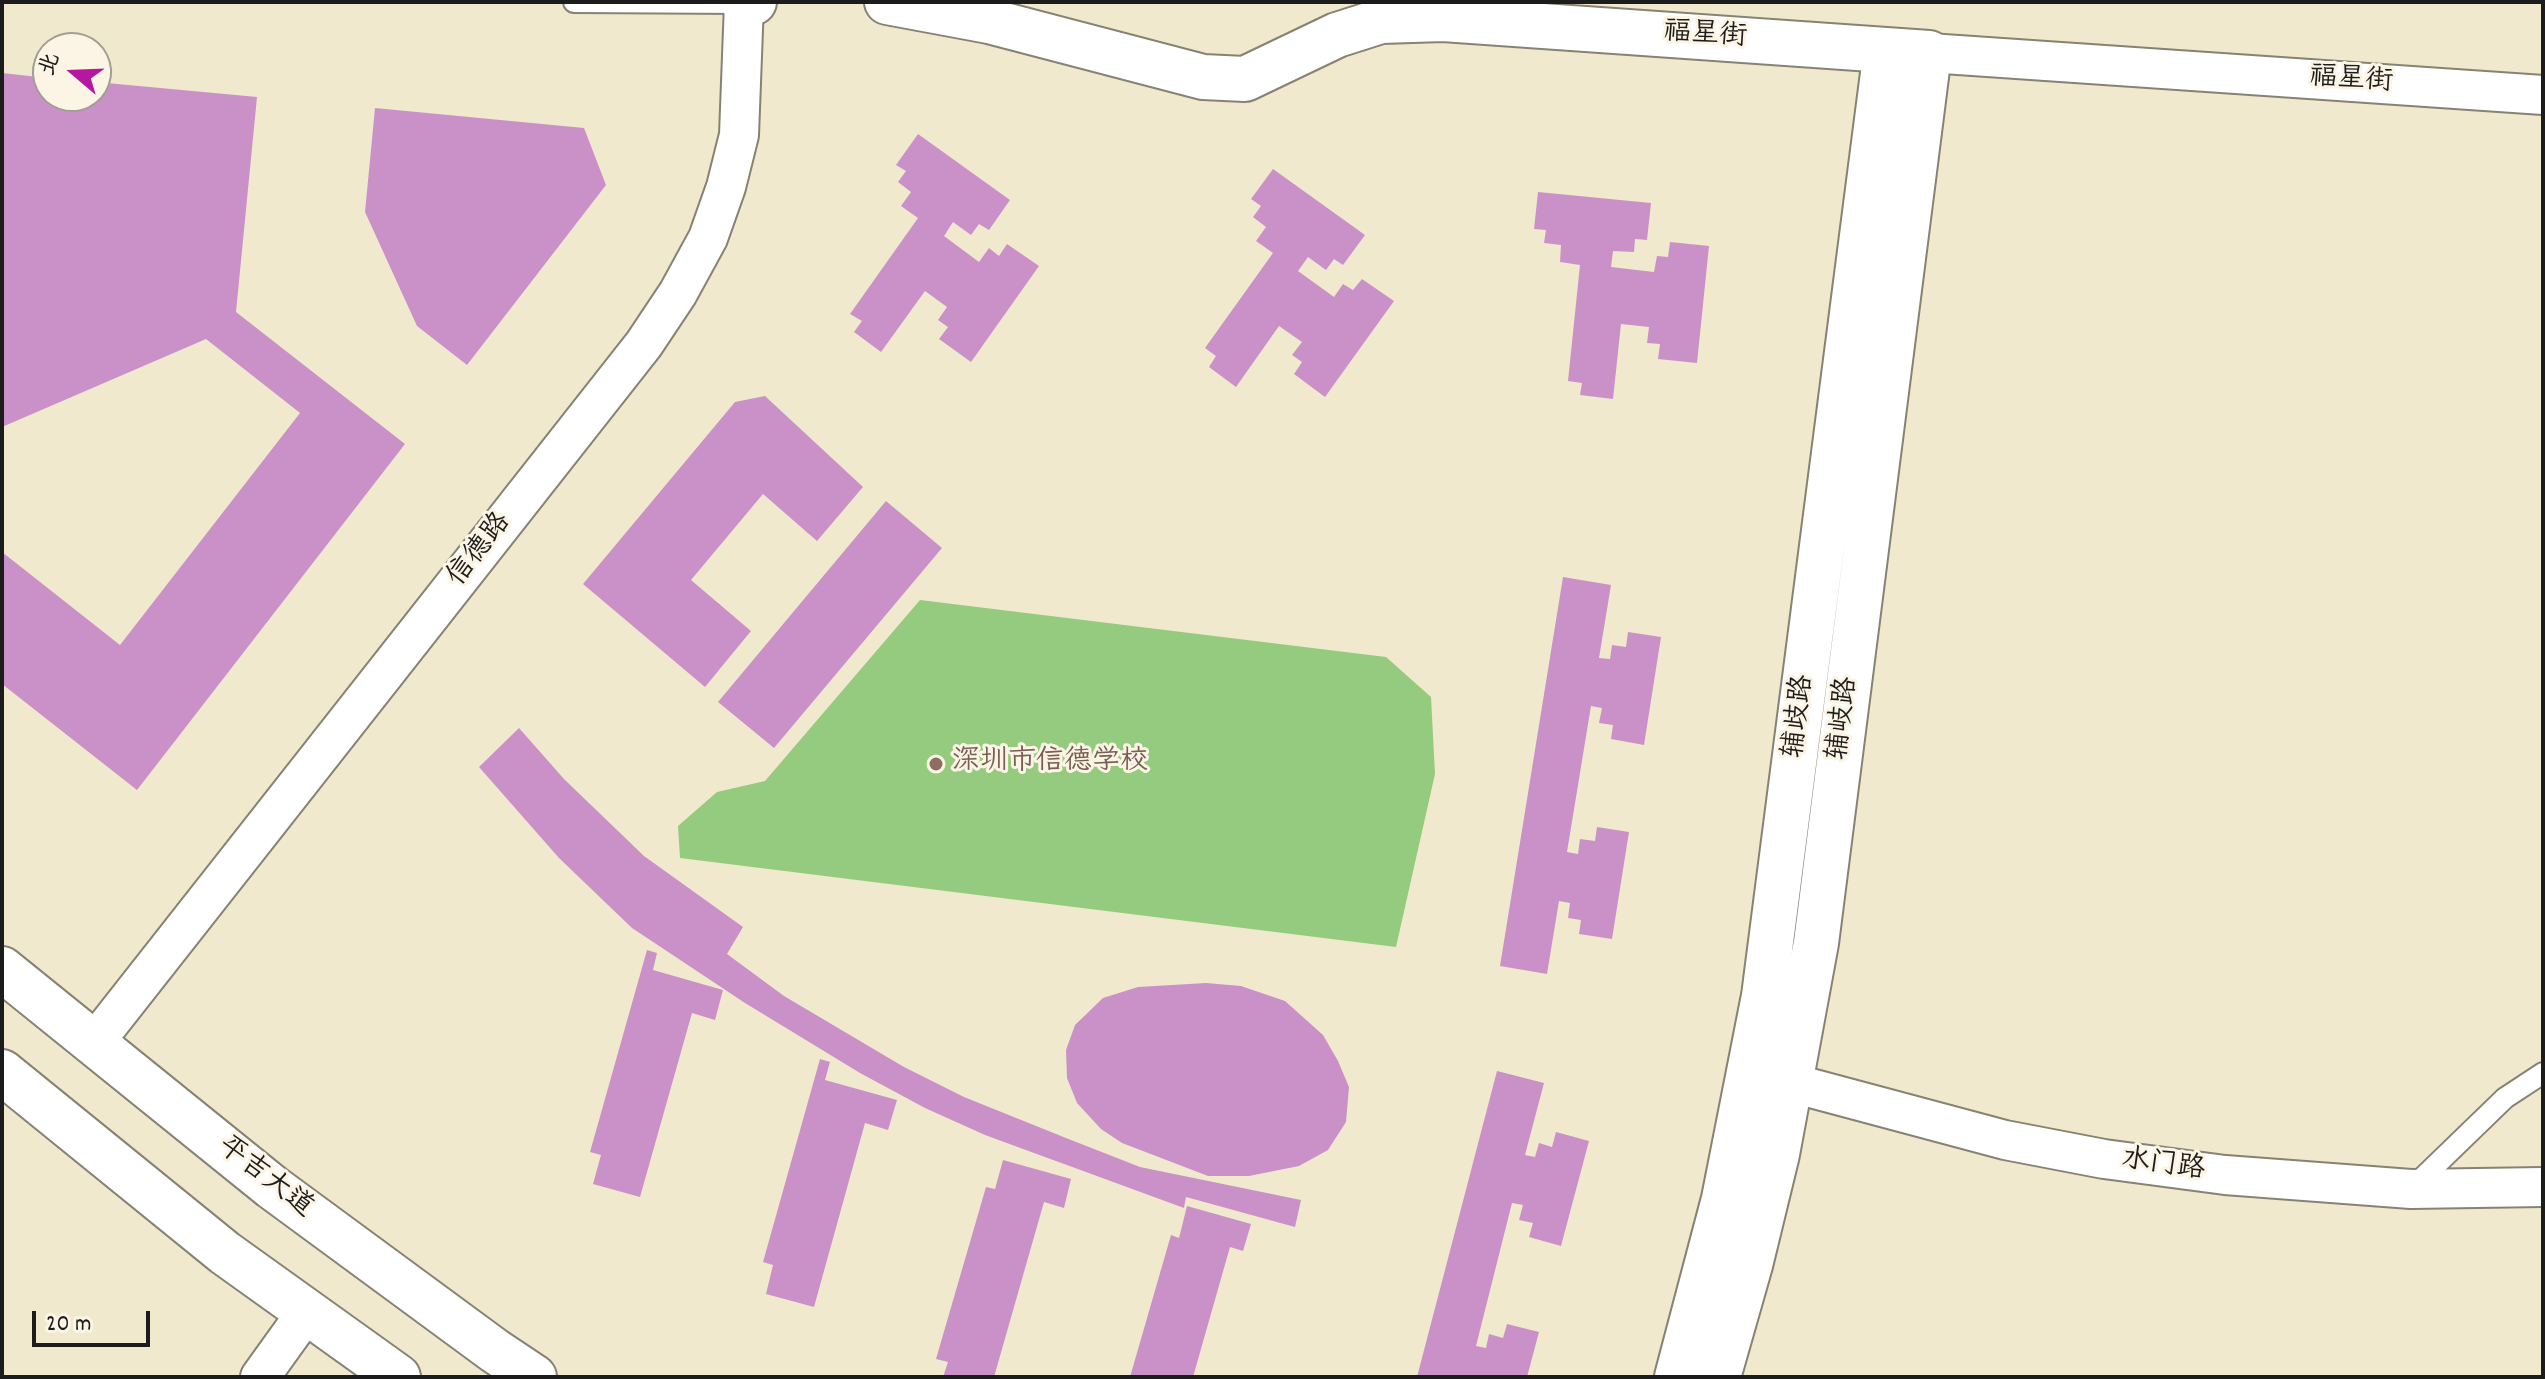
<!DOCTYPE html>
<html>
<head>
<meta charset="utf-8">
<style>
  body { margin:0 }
  #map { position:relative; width:2545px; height:1379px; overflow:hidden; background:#f1e9cd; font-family:Dekko,"LXGW WenKai TC",sans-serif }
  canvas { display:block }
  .frame { position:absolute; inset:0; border:4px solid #1c1c1c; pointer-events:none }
  .north { position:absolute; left:32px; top:32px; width:80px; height:80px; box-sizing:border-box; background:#fcf5e5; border:2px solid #a29e95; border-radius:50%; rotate:289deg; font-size:22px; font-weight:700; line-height:32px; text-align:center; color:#1c1c1c }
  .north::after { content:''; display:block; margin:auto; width:28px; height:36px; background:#b5179e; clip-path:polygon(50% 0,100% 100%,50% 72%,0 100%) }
  .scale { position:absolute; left:32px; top:1311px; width:118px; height:36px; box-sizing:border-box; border:4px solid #1c1c1c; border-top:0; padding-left:10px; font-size:24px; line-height:28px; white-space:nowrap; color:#1c1c1c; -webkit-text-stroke:6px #fcf5e5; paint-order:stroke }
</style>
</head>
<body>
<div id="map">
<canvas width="2545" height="1379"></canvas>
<div class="frame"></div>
<div class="north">北</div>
<div class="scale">20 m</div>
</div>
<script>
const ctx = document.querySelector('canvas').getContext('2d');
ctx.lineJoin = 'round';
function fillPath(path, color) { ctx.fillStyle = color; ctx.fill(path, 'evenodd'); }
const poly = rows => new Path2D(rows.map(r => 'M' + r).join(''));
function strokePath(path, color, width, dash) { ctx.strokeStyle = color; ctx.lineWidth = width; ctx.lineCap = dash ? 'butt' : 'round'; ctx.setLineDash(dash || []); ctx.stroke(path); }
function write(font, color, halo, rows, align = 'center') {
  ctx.font = font + ' Dekko,"LXGW WenKai TC",sans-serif'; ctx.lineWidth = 6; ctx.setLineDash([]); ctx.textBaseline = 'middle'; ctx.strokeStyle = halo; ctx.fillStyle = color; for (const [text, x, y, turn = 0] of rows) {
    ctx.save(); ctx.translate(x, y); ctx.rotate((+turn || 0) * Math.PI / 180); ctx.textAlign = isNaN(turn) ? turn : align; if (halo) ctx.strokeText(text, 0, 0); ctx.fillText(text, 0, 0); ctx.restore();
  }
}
fillPath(poly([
  [920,600,1386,657,1431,697,1435,774,1396,947,680,858,678,826,717,792,765,781]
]), '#94cb7e');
fillPath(poly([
  [2,73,48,78,48,96,96,96,96,82,257,97,236,312,405,444,137,790,2,684,2,552,120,645,300,413,206,339,2,427],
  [375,108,584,128,606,185,467,365,417,326,365,212],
  [918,134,1010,200,989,230,979,224,971,235,953,222,944,236,979,262,989,248,999,256,1007,244,1039,266,971,362,939,339,948,327,938,320,947,307,925,291,881,352,854,332,862,321,850,314,918,218,901,206,911,192,898,182,906,171,896,165],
  [1273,169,1365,235,1343,265,1334,259,1326,270,1308,257,1298,271,1334,297,1343,284,1353,290,1362,279,1394,301,1325,397,1294,374,1302,362,1292,355,1302,342,1279,326,1236,387,1209,367,1216,356,1205,348,1273,253,1256,241,1266,227,1253,217,1261,206,1251,199],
  [1538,192,1651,203,1647,240,1635,239,1634,252,1613,251,1611,267,1654,272,1657,256,1668,257,1670,242,1709,246,1697,363,1658,359,1660,344,1647,343,1649,327,1621,324,1613,399,1580,395,1582,383,1568,381,1580,265,1560,262,1561,245,1544,243,1546,230,1534,229],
  [765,396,863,487,817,541,763,494,691,580,751,631,705,687,583,584,735,402],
  [886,501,942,548,774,748,718,702],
  [1563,577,1611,585,1599,658,1610,659,1612,645,1626,647,1628,632,1661,637,1644,745,1611,739,1613,725,1599,723,1602,708,1591,706,1567,852,1578,854,1580,839,1595,841,1597,827,1629,832,1612,939,1579,934,1581,920,1568,918,1570,903,1559,901,1547,974,1500,966],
  [519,728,564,779,644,856,743,927,727,954,784,996,904,1067,964,1097,1066,1138,1140,1167,1301,1200,1295,1227,1186,1197,1184,1208,985,1135,925,1108,860,1073,745,1003,632,928,559,858,479,767],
  [647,950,657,953,653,970,723,990,715,1020,692,1013,640,1197,593,1184,601,1155,590,1152],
  [1206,983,1241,986,1285,1001,1323,1035,1338,1061,1349,1087,1346,1122,1328,1150,1299,1166,1249,1176,1208,1176,1122,1143,1101,1129,1077,1103,1067,1078,1066,1050,1075,1025,1103,998,1138,987],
  [820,1059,830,1062,825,1080,897,1100,888,1130,865,1123,814,1307,766,1294,773,1265,763,1262],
  [1497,1071,1544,1083,1525,1155,1535,1157,1539,1143,1552,1147,1556,1132,1589,1141,1561,1246,1529,1237,1533,1223,1519,1220,1523,1205,1512,1203,1476,1346,1486,1348,1489,1334,1503,1338,1507,1324,1539,1332,1527,1377,1417,1377],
  [1003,1160,1071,1179,1064,1208,1044,1202,994,1377,943,1377,948,1362,936,1359,986,1187,995,1189],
  [1187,1206,1251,1224,1243,1251,1230,1247,1193,1377,1130,1377,1171,1235,1179,1238]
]), '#ca91c8');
const service = poly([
  [574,2,744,3],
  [2411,1189,2505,1098,2543,1073]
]);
const minor = poly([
  [1929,53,2543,95],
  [94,1043,644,344,678,293,708,238,726,187,739,135,744,3],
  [1792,1083,2005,1140,2104,1159,2225,1175,2411,1189,2543,1187],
  [260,1377,306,1313]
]);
const tertiary = poly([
  [887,2,989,21,1203,77,1245,79,1337,35,1381,21,1443,19,1929,53,1816,943,1777,1154,1750,1265,1718,1377],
  [744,3,754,2],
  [1677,1377,1724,1199,1764,996,1886,50]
]);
const primary = poly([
  [2,969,272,1187,495,1351,534,1377],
  [2,1072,225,1253,398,1377]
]);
strokePath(service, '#868274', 24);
strokePath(minor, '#868274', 42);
strokePath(tertiary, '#868274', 48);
strokePath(primary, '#868274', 48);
strokePath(service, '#fff', 20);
strokePath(minor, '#fff', 38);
strokePath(tertiary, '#fff', 44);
strokePath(primary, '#fff', 44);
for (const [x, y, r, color] of [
  [936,764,8,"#8d6e63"]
]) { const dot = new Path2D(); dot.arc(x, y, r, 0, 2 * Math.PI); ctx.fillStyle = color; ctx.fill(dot); strokePath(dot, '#fcf5e5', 3); }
write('28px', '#1c1c1c', '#fcf5e5', [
  ["福星街",1705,37,4],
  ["福星街",2351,82,4],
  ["信德路",481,551,-52],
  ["辅歧路",1801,717,-83],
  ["辅岐路",1845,719,-83],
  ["水门路",2163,1167,8],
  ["平吉大道",264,1179,38]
]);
write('28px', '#785e54', '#fcf5e5', [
  ["深圳市信德学校",952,764]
], 'left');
</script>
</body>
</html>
